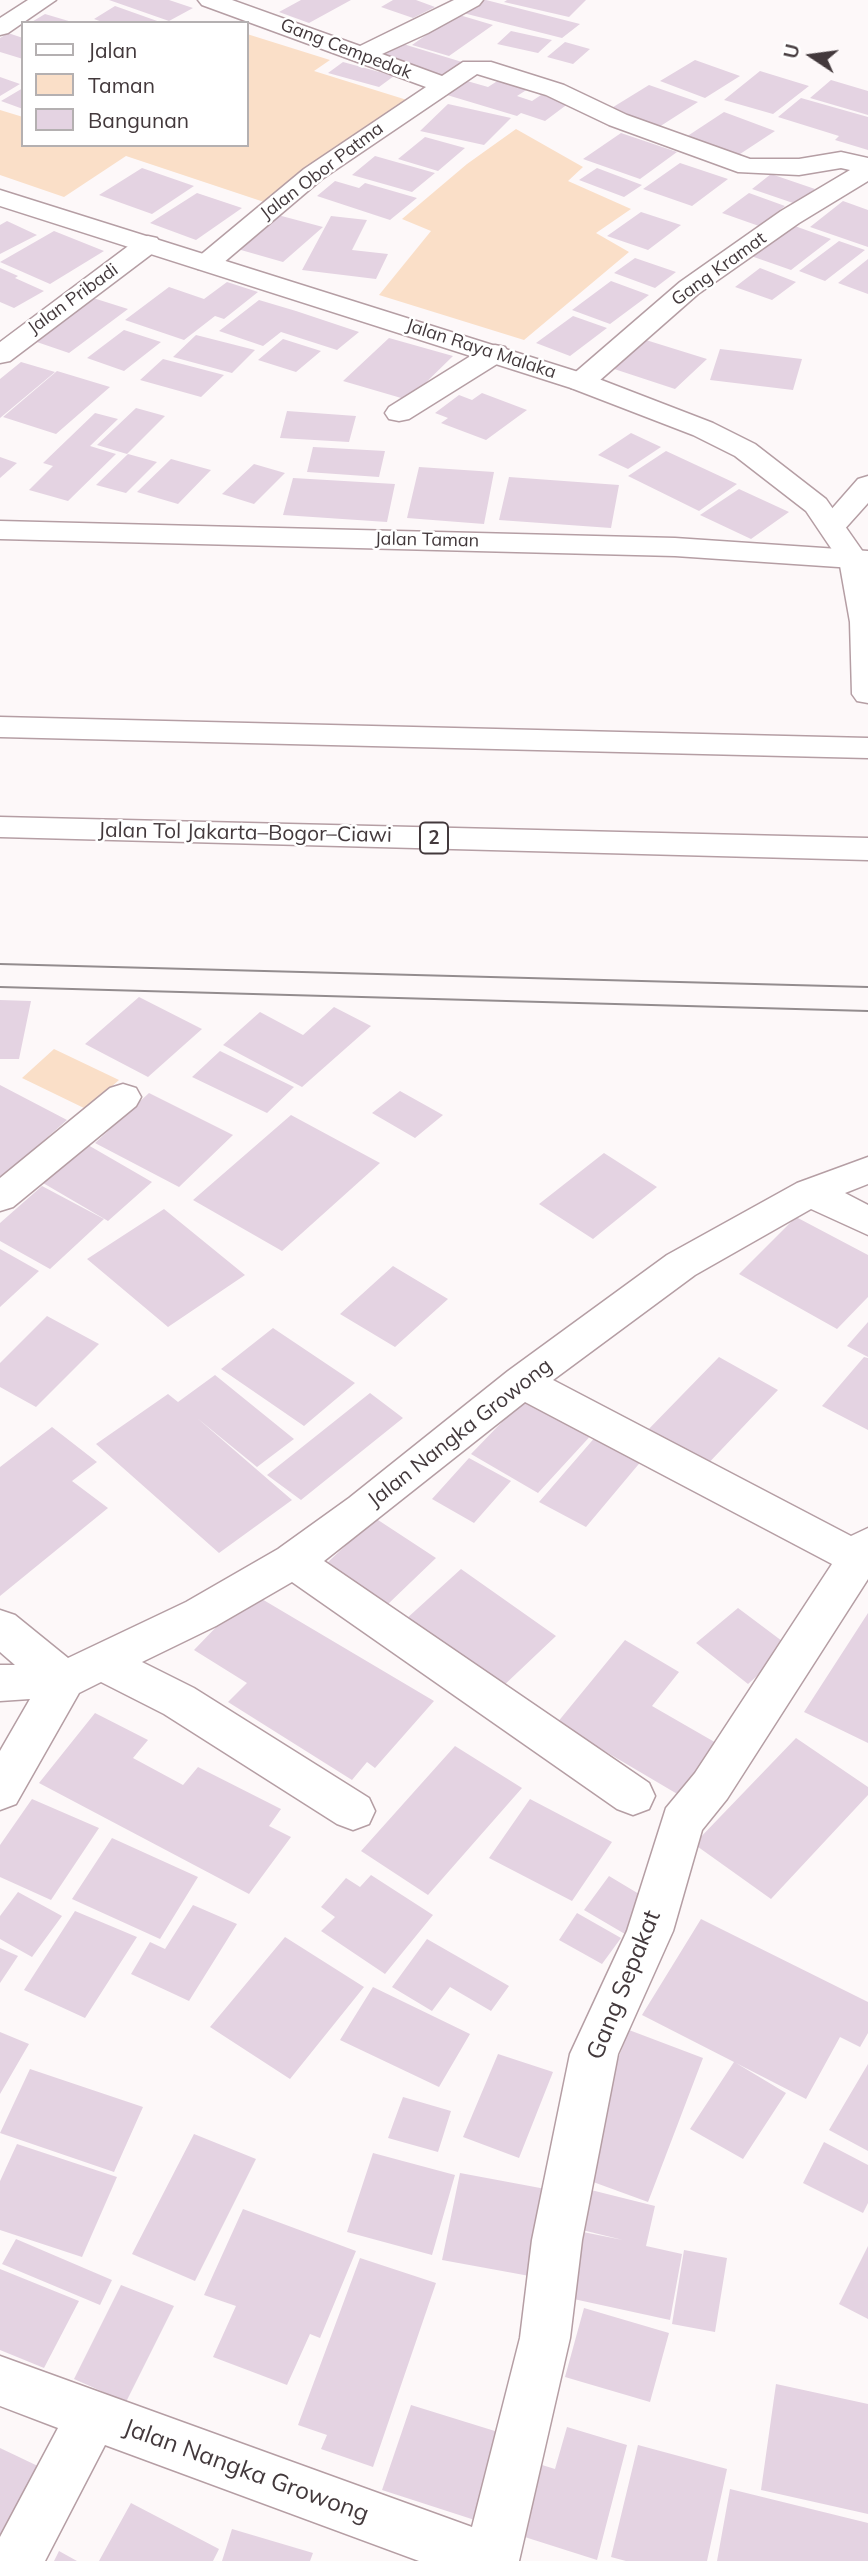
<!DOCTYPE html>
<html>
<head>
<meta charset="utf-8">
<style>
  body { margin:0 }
  #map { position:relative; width:868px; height:2561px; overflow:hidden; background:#fdf8f9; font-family:Mulish,sans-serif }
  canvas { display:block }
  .legend { position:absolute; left:21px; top:21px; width:228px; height:126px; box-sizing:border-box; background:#fff; border:2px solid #b4b0b1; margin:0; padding:9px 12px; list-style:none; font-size:21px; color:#43393c }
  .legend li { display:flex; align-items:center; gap:14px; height:35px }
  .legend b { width:35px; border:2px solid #b4b0b1 }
  .north { position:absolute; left:777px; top:21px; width:70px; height:70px; -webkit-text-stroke:5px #fff; paint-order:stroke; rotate:283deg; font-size:19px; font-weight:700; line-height:28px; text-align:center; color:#43393c }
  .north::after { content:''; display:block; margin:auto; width:24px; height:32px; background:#43393c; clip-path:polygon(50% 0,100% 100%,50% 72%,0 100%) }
</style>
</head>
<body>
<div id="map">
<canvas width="868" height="2561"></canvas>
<ul class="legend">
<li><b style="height:9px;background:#fff"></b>Jalan</li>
<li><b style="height:19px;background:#fadfc8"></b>Taman</li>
<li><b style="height:19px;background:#e4d3e2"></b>Bangunan</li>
</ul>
<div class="north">U</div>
</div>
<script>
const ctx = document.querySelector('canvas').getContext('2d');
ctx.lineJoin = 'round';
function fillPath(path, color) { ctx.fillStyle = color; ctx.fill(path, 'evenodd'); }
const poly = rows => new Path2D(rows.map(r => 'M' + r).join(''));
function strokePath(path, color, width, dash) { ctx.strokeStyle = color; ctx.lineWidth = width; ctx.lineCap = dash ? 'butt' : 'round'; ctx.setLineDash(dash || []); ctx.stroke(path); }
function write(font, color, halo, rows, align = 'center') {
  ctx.font = font + ' Mulish,sans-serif'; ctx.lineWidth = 5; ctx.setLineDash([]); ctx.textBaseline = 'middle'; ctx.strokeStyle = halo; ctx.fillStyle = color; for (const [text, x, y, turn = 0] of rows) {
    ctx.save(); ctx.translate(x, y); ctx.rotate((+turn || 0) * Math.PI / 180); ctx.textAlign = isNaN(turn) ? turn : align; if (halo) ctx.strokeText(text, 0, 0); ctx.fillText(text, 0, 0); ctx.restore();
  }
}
fillPath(poly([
  [247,34,330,60,314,71,407,100,264,202,126,156,64,197,0,175,0,110,23,117,23,145,247,145],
  [516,129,583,167,568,181,631,209,596,233,629,252,524,340,379,295,431,231,402,219,467,164],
  [54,1049,119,1080,86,1109,22,1078]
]), '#fadfc8');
fillPath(poly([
  [109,0,169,0,193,8,169,21],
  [301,0,351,0,309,23,279,12],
  [393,0,416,0,435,7,413,18,381,7],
  [478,0,486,0,580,24,562,38,463,13],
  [507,0,586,0,569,17,504,2],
  [115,6,160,22,160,23,105,23,94,19],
  [45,14,72,22,72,23,30,23],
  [456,14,493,25,449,56,412,45],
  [511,31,552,40,538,53,497,44],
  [8,33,23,38,23,59,0,52,0,38],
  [565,42,590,49,573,64,547,57],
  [400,43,462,62,439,79,376,59],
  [695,60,740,76,705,98,660,81],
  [343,62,394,76,379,87,328,73],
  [760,71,809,86,773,114,724,100],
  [0,77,20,84,0,96],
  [499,80,528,89,517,96,532,101,541,95,569,103,545,121,521,113,517,116,447,95,467,81,488,87],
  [831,80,868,91,868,115,810,98],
  [649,85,698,102,659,127,610,109],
  [23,88,23,109,1,101],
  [801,98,868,117,868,150,835,140,839,136,778,117],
  [448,104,511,118,484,145,420,131],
  [724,112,775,131,737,156,686,137],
  [621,133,677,152,640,179,583,159],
  [425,137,465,148,438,171,398,159],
  [375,156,435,173,412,192,352,175],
  [680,163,728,179,692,206,643,189],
  [142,168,194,186,152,214,99,195],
  [597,168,642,185,624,197,579,180],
  [771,174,815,189,796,204,752,189],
  [335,181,359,188,365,183,417,198,390,220,317,196],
  [197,193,242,208,196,240,150,223],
  [749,193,785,206,759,226,722,213],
  [843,201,868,210,868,247,810,227],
  [641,212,681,225,648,250,607,236],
  [274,214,323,227,283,262,234,248],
  [331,216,367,220,352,250,388,254,376,279,302,270],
  [7,221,37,235,0,254,0,225],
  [792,225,831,239,791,270,751,256],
  [54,231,104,251,50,284,0,262],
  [839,241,865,250,825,281,799,271],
  [635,258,676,272,655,288,614,273],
  [868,259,868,294,838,283],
  [0,268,18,276,15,278,44,291,14,308,0,302],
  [760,268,796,282,772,300,735,287],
  [611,281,649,295,610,324,572,310],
  [227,282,258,292,224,319,215,316,184,340,125,320,169,287,204,299],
  [90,297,128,309,69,353,31,340],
  [259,300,296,311,359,332,337,350,281,332,263,346,219,331],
  [573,316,607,328,570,356,536,343],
  [124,330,161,342,124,371,87,358],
  [196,335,255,350,232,373,173,357],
  [633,336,707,359,675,389,602,365],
  [389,338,453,356,408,400,343,381],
  [283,339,321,351,296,372,258,360],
  [720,349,802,359,793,390,710,380],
  [163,359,224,375,201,397,140,380],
  [21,362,55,372,0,418,0,379],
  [57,371,110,387,56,434,3,417],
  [482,393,527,410,486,440,441,423,448,418,435,413,459,395,472,400],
  [136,408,165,416,127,454,97,445],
  [287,411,356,416,349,442,280,438],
  [95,413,118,419,90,446,116,454,68,501,29,490,53,466,43,463],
  [631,433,661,447,628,469,598,455],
  [313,447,385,451,379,477,307,472],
  [666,451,737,484,699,511,628,476],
  [128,454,157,462,126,493,96,485],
  [0,457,17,463,0,478],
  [171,459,211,470,178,504,137,492],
  [254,464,285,473,254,504,222,494],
  [419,467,494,472,484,524,407,518],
  [509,477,619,485,611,528,499,520],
  [293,478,395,484,387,522,283,515],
  [739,489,789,512,751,539,700,515],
  [139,997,202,1029,148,1077,85,1044],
  [0,1000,31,1001,19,1059,0,1059],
  [334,1007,371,1026,302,1087,223,1045,260,1012,303,1035],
  [220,1051,294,1087,267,1113,192,1077],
  [0,1085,67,1120,0,1179],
  [400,1091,443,1115,415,1138,372,1113],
  [149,1093,233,1135,179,1187,95,1143],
  [291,1115,380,1163,282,1251,193,1200],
  [88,1145,152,1182,108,1221,43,1183],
  [604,1153,657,1187,593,1239,539,1204],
  [42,1186,104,1219,50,1269,0,1241,0,1223],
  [164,1209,245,1275,168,1327,87,1259],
  [796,1217,868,1255,868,1297,837,1329,739,1274],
  [0,1249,39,1271,0,1307],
  [393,1266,448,1299,395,1347,340,1314],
  [47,1316,99,1344,36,1407,0,1387,0,1363],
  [868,1322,868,1357,847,1346],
  [273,1328,355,1383,304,1426,221,1369],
  [719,1357,778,1390,702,1470,643,1435],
  [864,1357,868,1358,868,1430,822,1406],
  [215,1375,294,1439,257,1467,197,1418,292,1500,219,1553,96,1444,168,1394,178,1402],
  [370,1393,403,1418,301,1500,267,1475],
  [529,1394,595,1431,538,1493,471,1454],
  [52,1427,97,1462,72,1481,108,1508,0,1596,0,1467],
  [597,1435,643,1459,586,1527,539,1502],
  [469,1458,511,1481,474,1523,432,1499],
  [375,1518,436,1558,387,1605,327,1563],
  [461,1569,556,1636,500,1689,405,1620],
  [250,1592,434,1701,375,1768,367,1762,352,1780,228,1702,247,1683,194,1650],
  [738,1608,790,1647,748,1684,696,1643],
  [868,1613,868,1743,804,1712],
  [625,1640,679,1672,652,1706,718,1744,679,1795,557,1723],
  [95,1713,148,1740,133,1758,183,1785,198,1767,281,1809,269,1826,291,1837,249,1894,39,1783],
  [796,1738,868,1787,868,1795,771,1899,694,1844],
  [455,1746,522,1788,428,1895,361,1851],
  [32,1799,99,1828,51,1900,0,1877,0,1845],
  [530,1799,612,1842,572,1901,489,1858],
  [112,1838,198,1877,160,1939,72,1899],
  [371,1875,433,1915,385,1974,321,1931,335,1917,321,1907,346,1878,360,1887],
  [609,1876,654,1903,630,1937,584,1910],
  [18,1892,62,1916,32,1957,0,1939,0,1916],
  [193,1905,237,1924,189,2001,131,1974,150,1942,165,1949],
  [75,1911,137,1937,85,2018,24,1990],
  [577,1913,621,1938,602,1964,559,1940],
  [701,1919,868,2002,868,2033,860,2047,840,2037,806,2099,736,2063,786,2093,743,2159,690,2129,734,2062,642,2015],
  [285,1937,364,1987,290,2079,210,2027],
  [427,1939,509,1986,491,2011,450,1987,432,2011,392,1987],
  [0,1948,18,1956,0,1983],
  [373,1987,470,2034,439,2087,340,2040],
  [629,2030,703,2058,648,2202,574,2175],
  [0,2032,29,2044,0,2094],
  [498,2054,553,2072,519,2158,463,2137],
  [868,2064,868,2151,829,2130],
  [30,2069,143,2107,114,2172,0,2133],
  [403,2097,451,2111,438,2152,388,2138],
  [194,2134,256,2159,195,2281,132,2254],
  [824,2142,868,2165,868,2203,863,2213,803,2183],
  [17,2144,117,2177,82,2257,0,2230,0,2181],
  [373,2153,455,2175,432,2255,347,2232],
  [460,2173,551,2190,535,2277,442,2260],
  [583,2188,655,2206,646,2246,682,2254,670,2320,569,2298,583,2232,623,2240,574,2228],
  [243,2209,356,2251,320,2338,310,2334,287,2385,213,2357,236,2306,204,2295],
  [16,2239,112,2280,100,2305,2,2264],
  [868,2246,868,2319,839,2304],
  [684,2250,727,2258,715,2332,672,2324],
  [360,2258,436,2283,373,2467,321,2449,327,2435,298,2425],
  [0,2269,79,2301,44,2368,0,2350],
  [121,2285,174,2306,126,2402,74,2379],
  [584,2308,669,2333,650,2402,565,2377],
  [776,2384,868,2404,868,2514,761,2490],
  [411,2405,511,2436,484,2523,382,2490],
  [567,2427,627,2445,597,2560,509,2532,529,2461,555,2469],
  [638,2445,727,2469,707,2561,626,2561,611,2557],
  [0,2448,42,2468,0,2547],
  [730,2489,868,2523,868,2561,717,2561],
  [131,2503,219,2549,213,2561,99,2561],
  [232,2529,313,2553,310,2561,222,2561],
  [59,2551,77,2561,54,2561]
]), '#e4d3e2');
const minor = poly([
  [28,0,56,0,8,33,0,35,0,18,28,0],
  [198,0,232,0,360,46,454,0,483,0,479,5,428,33,382,54,442,76,463,62,491,62,564,85,627,115,750,159,799,159,841,152,868,158,868,181,799,223,698,294,591,388,581,390,571,388,567,382,571,376,680,282,781,211,850,170,841,168,799,175,738,172,609,125,546,95,477,74,322,179,216,269,198,269,194,263,198,257,304,169,426,87,202,5,198,0],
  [148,236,157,238,161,244,157,250,10,361,0,363,0,342,139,238,148,236],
  [495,345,505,347,509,353,505,359,409,419,399,421,389,419,385,413,389,407,485,347,495,345],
  [868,476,868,503,842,532,832,535,822,532,817,526,822,520,858,479,868,476],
  [0,521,675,538,868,551,868,569,675,556,0,539,0,521],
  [123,1084,136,1088,141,1097,136,1106,13,1207,0,1211,0,1178,110,1088,123,1084],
  [868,1157,868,1184,845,1193,868,1205,868,1235,811,1209,695,1275,553,1380,851,1536,868,1528,868,1579,727,1799,702,1830,673,1931,618,2054,582,2240,570,2338,519,2561,419,2561,105,2445,45,2561,0,2561,0,2537,58,2428,0,2406,0,2356,472,2527,520,2338,532,2240,570,2054,627,1931,666,1808,695,1773,832,1564,525,1402,324,1561,649,1783,655,1796,649,1809,633,1815,617,1809,292,1582,216,1626,142,1662,194,1688,369,1798,375,1811,369,1824,353,1830,337,1824,164,1714,101,1682,79,1693,16,1804,0,1810,0,1751,30,1699,0,1701,0,1665,15,1665,0,1652,0,1610,15,1615,68,1658,186,1602,278,1549,349,1498,508,1371,667,1255,797,1183,868,1157]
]);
const tertiary = poly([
  [0,190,591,376,713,423,755,444,826,499,868,559,868,703,857,701,852,694,850,622,839,560,806,511,735,456,693,435,571,388,0,206,0,190]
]);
const motorway = poly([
  [0,717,868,738,868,758,0,737,0,717],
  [0,817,868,838,868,860,0,837,0,817]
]);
strokePath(minor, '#b59ea4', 3);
strokePath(tertiary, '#b59ea4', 3);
strokePath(motorway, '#b59ea4', 3);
fillPath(minor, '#fff');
fillPath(tertiary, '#fff');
fillPath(motorway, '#fff');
strokePath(poly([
  [0,964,868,987],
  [0,987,868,1011]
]), '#938c8e', 2);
write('18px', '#43393c', '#fff', [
  ["Gang Cempedak",346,49,21],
  ["Jalan Obor Patma",322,171,-37],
  ["Gang Kramat",719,269,-36],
  ["Jalan Pribadi",73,299,-36],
  ["Jalan Raya Malaka",481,349,18],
  ["Jalan Taman",427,540,1]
]);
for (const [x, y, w] of [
  [434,838,28]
]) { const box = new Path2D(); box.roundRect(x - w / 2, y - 15.5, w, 31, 5); ctx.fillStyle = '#fff'; ctx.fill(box); strokePath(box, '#43393c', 2); }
write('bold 19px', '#43393c', null, [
  ["2",434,838]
]);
write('21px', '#43393c', '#fff', [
  ["Jalan Tol Jakarta–Bogor–Ciawi",245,833,1],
  ["Jalan Nangka Growong",460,1433,-38]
]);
write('24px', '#43393c', '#fff', [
  ["Gang Sepakat",624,1985,-68],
  ["Jalan Nangka Growong",246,2471,20]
]);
</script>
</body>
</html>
